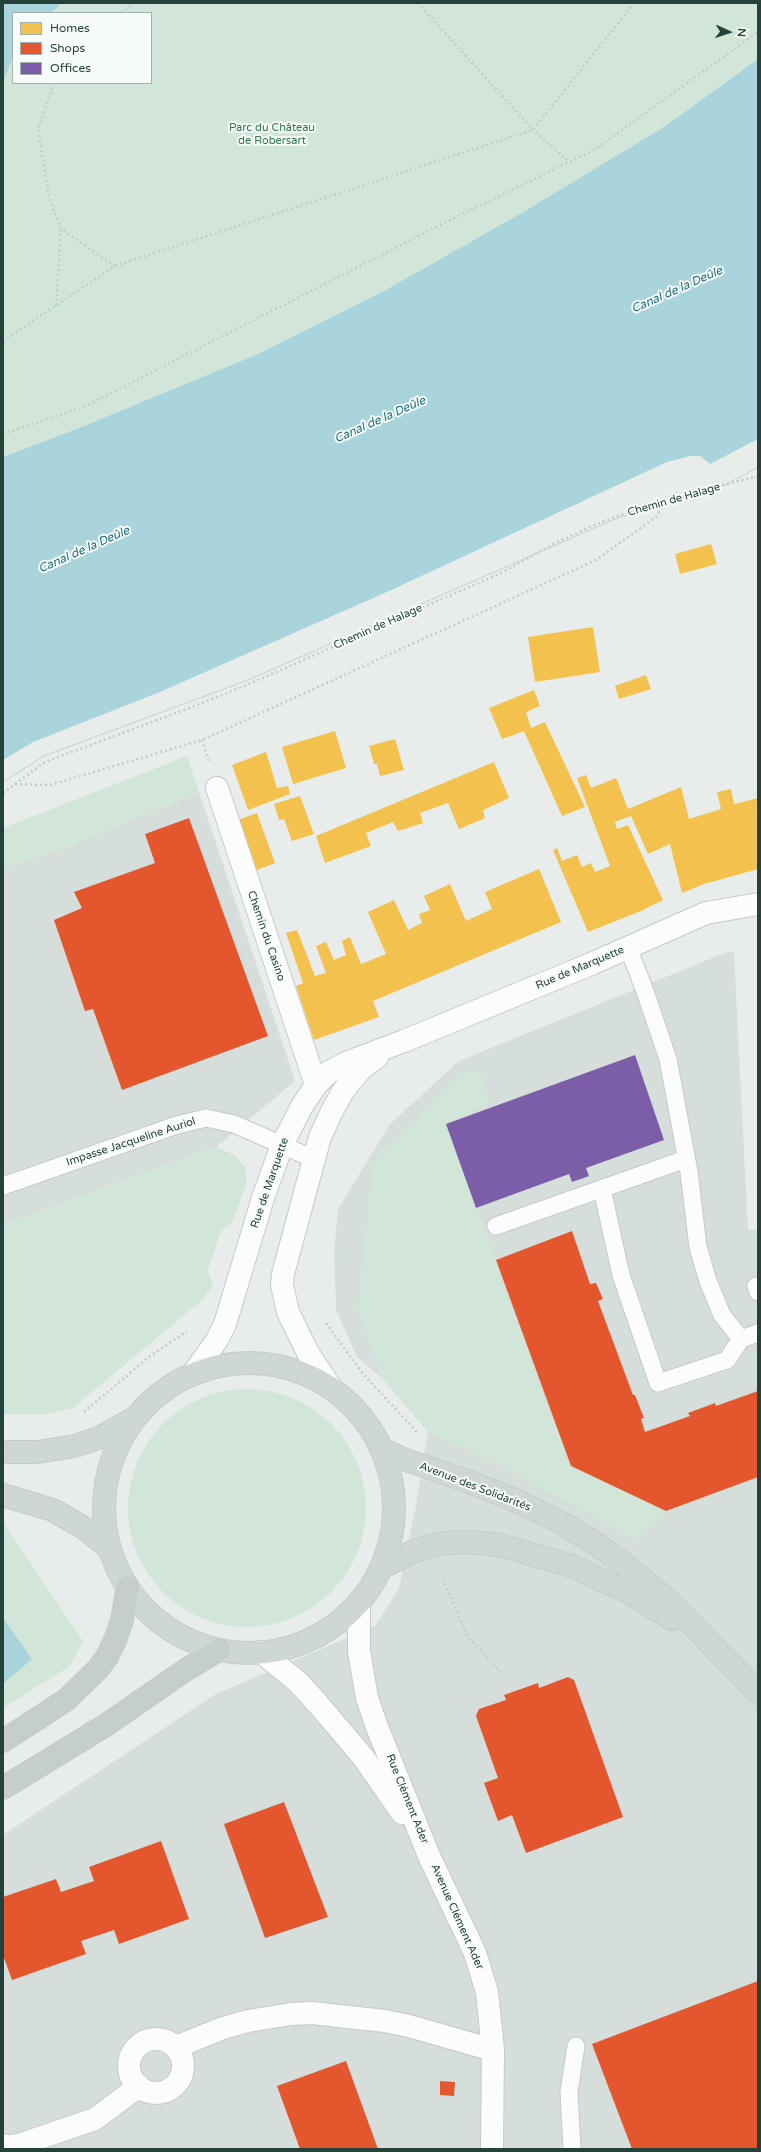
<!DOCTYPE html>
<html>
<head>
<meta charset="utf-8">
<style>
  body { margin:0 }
  #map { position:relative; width:761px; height:2152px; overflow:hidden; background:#e8edeb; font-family:"Varela Round",sans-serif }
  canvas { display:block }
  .frame { position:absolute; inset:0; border:4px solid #24423a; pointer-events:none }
  .legend { position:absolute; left:12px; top:12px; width:140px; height:72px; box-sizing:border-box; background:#f7fbf9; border:1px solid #a3b1ad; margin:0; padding:5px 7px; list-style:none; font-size:12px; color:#24423a }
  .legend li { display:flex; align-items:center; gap:8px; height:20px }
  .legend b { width:20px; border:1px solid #a3b1ad }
  .north { position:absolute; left:709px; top:12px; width:40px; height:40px; -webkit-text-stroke:3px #f7fbf9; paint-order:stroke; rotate:93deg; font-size:11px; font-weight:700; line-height:16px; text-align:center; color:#24423a }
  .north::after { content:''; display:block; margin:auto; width:14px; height:18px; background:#24423a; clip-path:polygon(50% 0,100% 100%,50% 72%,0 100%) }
</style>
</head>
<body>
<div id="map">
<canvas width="761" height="2152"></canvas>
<div class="frame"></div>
<ul class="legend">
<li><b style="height:11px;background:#f2c14e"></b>Homes</li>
<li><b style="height:11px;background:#e4572e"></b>Shops</li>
<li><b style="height:11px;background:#7b5ea7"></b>Offices</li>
</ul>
<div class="north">N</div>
</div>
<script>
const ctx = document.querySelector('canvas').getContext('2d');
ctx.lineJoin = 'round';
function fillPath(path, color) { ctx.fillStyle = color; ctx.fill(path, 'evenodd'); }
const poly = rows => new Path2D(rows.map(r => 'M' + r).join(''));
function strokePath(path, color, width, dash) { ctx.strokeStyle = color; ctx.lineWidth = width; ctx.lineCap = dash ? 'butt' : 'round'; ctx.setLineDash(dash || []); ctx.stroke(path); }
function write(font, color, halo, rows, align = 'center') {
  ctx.font = font + ' "Varela Round",sans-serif'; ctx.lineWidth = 4; ctx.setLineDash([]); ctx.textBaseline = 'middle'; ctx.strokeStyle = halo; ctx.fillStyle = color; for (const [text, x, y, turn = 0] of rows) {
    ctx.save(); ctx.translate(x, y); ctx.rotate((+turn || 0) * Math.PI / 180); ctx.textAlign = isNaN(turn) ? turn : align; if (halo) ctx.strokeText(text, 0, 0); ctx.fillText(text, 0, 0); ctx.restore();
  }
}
fillPath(poly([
  [199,792,295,1081,216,1147,3,1225,3,868,53,852],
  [727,952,734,952,748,1230,758,1229,758,2149,3,2149,3,1835,214,1695,375,1626,399,1588,415,1511,428,1432,382,1378,357,1357,336,1310,334,1250,338,1209,390,1124,459,1061]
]), '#d6dedb');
fillPath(poly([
  [62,3,758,3,758,59,664,127,518,215,384,291,258,354,79,428,3,457,3,83,11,60,13,56,13,83,151,83,151,13,51,13],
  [187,756,199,792,53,852,3,868,3,828],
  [463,1071,484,1074,488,1104,446,1124,571,1465,666,1511,638,1540,492,1461,428,1432,382,1378,358,1307,373,1164],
  [216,1147,235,1155,245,1167,247,1183,232,1223,221,1231,208,1270,213,1286,201,1301,73,1408,47,1414,3,1414,3,1225],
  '128 1508a119 119 0 1 1 238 0a119 119 0 1 1-238 0Z',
  [3,1522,83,1641,70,1666,3,1708]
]), '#d1e6d8');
fillPath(poly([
  [3,3,62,3,51,13,13,13,13,56,3,83],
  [758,59,758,439,710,464,700,456,690,456,667,462,389,591,160,692,33,742,3,760,3,457,79,428,258,354,384,291,518,215,664,127],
  [3,1618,32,1659,3,1684]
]), '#a9d4db');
fillPath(poly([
  [711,544,717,564,680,574,675,554],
  [593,627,600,672,535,682,528,637],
  [646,675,651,689,619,699,615,686],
  [534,690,540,706,526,712,531,728,545,722,585,807,562,816,524,731,502,739,489,708],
  [335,731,346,768,293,784,282,747],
  [395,739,404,770,380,776,377,764,374,764,369,746],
  [266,752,277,788,288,786,290,794,248,810,232,765],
  [494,762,509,798,483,810,485,818,459,829,448,803,420,813,423,823,398,831,393,822,366,833,371,846,325,863,316,836],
  [586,775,591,788,616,778,628,809,681,787,689,819,721,809,717,792,731,789,734,804,758,798,758,869,704,884,682,893,670,844,648,854,631,816,615,822,617,829,628,825,663,900,641,911,588,932,553,850,557,848,562,861,577,855,582,867,591,863,595,872,610,866,577,778],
  [300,796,314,834,292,841,284,819,279,820,274,804],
  [257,813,275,863,254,871,235,821],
  [539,869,561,922,373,1001,379,1017,314,1040,296,986,303,983,286,933,297,930,315,976,326,973,316,946,326,942,334,960,346,955,342,941,350,937,361,964,386,954,368,912,394,900,408,930,422,923,419,914,430,910,424,896,450,884,466,921,492,909,485,892]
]), '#f2c14e');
fillPath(poly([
  [189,818,268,1036,122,1090,93,1009,85,1011,54,920,82,908,74,892,155,863,145,834],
  [572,1231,590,1284,596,1283,603,1299,598,1301,633,1395,635,1395,644,1418,641,1419,645,1432,690,1416,688,1413,715,1403,716,1406,758,1391,758,1477,666,1511,571,1466,496,1260],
  [568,1677,574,1680,623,1817,526,1853,512,1815,498,1821,484,1783,498,1778,476,1716,479,1709,506,1700,504,1695,538,1683,539,1688],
  [284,1802,328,1917,265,1938,224,1824],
  [161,1841,189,1919,119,1944,114,1930,81,1941,86,1954,12,1980,3,1955,3,1897,56,1879,61,1892,94,1881,89,1867],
  [758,1981,758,2149,632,2149,592,2044],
  [346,2061,378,2149,300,2149,277,2086],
  [440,2081,455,2082,454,2096,440,2095]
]), '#e4572e');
fillPath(poly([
  [635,1055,664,1140,586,1168,589,1176,572,1182,569,1174,476,1208,446,1124]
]), '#7b5ea7');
const service = poly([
  [628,947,646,994,668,1059,689,1172,698,1247,708,1281,722,1315,741,1339,758,1333],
  [3,1186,177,1125,206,1118,234,1124,314,1159],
  [602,1189,621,1275,658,1383,727,1360,741,1339],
  [496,1226,686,1159],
  [756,1286,758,1292],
  [572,2149,569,2092,576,2046]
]);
const minor = poly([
  [217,788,316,1085],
  [359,1602,359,1651,367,1698,377,1727,429,1856,475,1953,487,1992,493,2050,492,2149],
  [261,1652,298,1682,318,1704,363,1757,402,1813],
  '129 2066a27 27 0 1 1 54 0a27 27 0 1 1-54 0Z',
  [176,2047,223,2028,248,2021,291,2014,312,2013,385,2021,409,2026,493,2050],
  [3,2145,6,2147,22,2144,95,2119,139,2086]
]);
const tertiary = poly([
  [193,1374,217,1340,225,1324,263,1198,282,1145,302,1106,316,1085,329,1072,346,1063,404,1041,591,964,706,913,758,904],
  [331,1388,308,1353,288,1312,282,1285,283,1274,320,1137,331,1113,343,1091,361,1069,377,1057]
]);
const primary = poly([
  '104 1508a145 145 0 1 1 290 0a145 145 0 1 1-290 0Z',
  [381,1449,403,1459,470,1482,517,1501,562,1523,601,1547,629,1568,672,1604,758,1693],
  [3,1452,37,1452,75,1446,101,1437,133,1419],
  [3,1495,53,1510,84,1528,110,1549],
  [381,1568,412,1552,442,1543,472,1542,499,1545,572,1566,632,1594,672,1619]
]);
const trunk = poly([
  [3,1741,66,1700,97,1670,107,1657,116,1638,122,1620,128,1587],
  [3,1788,106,1725,187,1669,219,1650]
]);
strokePath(service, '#c5cac8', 19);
strokePath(minor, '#c5cac8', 24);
strokePath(tertiary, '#c5cac8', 24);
strokePath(primary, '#c3ccc9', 24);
strokePath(trunk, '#c3ccc9', 24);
strokePath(poly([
  [418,3,533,130,569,162],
  [121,13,134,3],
  [54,83,38,129,49,197,61,229,115,266],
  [56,306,61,230],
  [3,341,115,266,533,130,634,3],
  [3,434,82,408,442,224,594,150,758,32],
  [202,740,209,762],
  [15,784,50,785,202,740,596,560,656,517,664,503,670,500],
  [3,793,45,762,192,707,242,687,499,574,557,542,604,521,664,500,758,476],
  [326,1323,363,1374,419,1434],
  [84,1412,149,1357,187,1331],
  [443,1579,468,1637,504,1675]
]), '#c3ccca', 2.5, [2, 3]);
strokePath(service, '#fcfcfc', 17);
strokePath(minor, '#fcfcfc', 22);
strokePath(tertiary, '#fcfcfc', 22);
strokePath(primary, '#cfd7d5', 22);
strokePath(trunk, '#c6cecc', 22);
strokePath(poly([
  [3,782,44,756,248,680,615,519,727,484,758,467]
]), '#c9cdcc', 1);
write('11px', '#2d7a4b', '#f7fbf9', [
  ["Parc du Château",272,128],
  ["de Robersart",272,141]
]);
write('11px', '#24423a', '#f7fbf9', [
  ["Chemin de Halage",674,500,-16],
  ["Chemin de Halage",378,627,-24],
  ["Chemin du Casino",266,936,71],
  ["Rue de Marquette",580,968,-23],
  ["Impasse Jacqueline Auriol",131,1142,-18],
  ["Rue de Marquette",270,1183,-71],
  ["Avenue des Solidarités",475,1487,21],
  ["Rue Clément Ader",407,1799,68],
  ["Avenue Clément Ader",457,1917,66]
]);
write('italic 12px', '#1c6f80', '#f7fbf9', [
  ["Canal de la Deûle",677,290,-24],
  ["Canal de la Deûle",380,420,-24],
  ["Canal de la Deûle",84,550,-24]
]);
</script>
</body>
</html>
